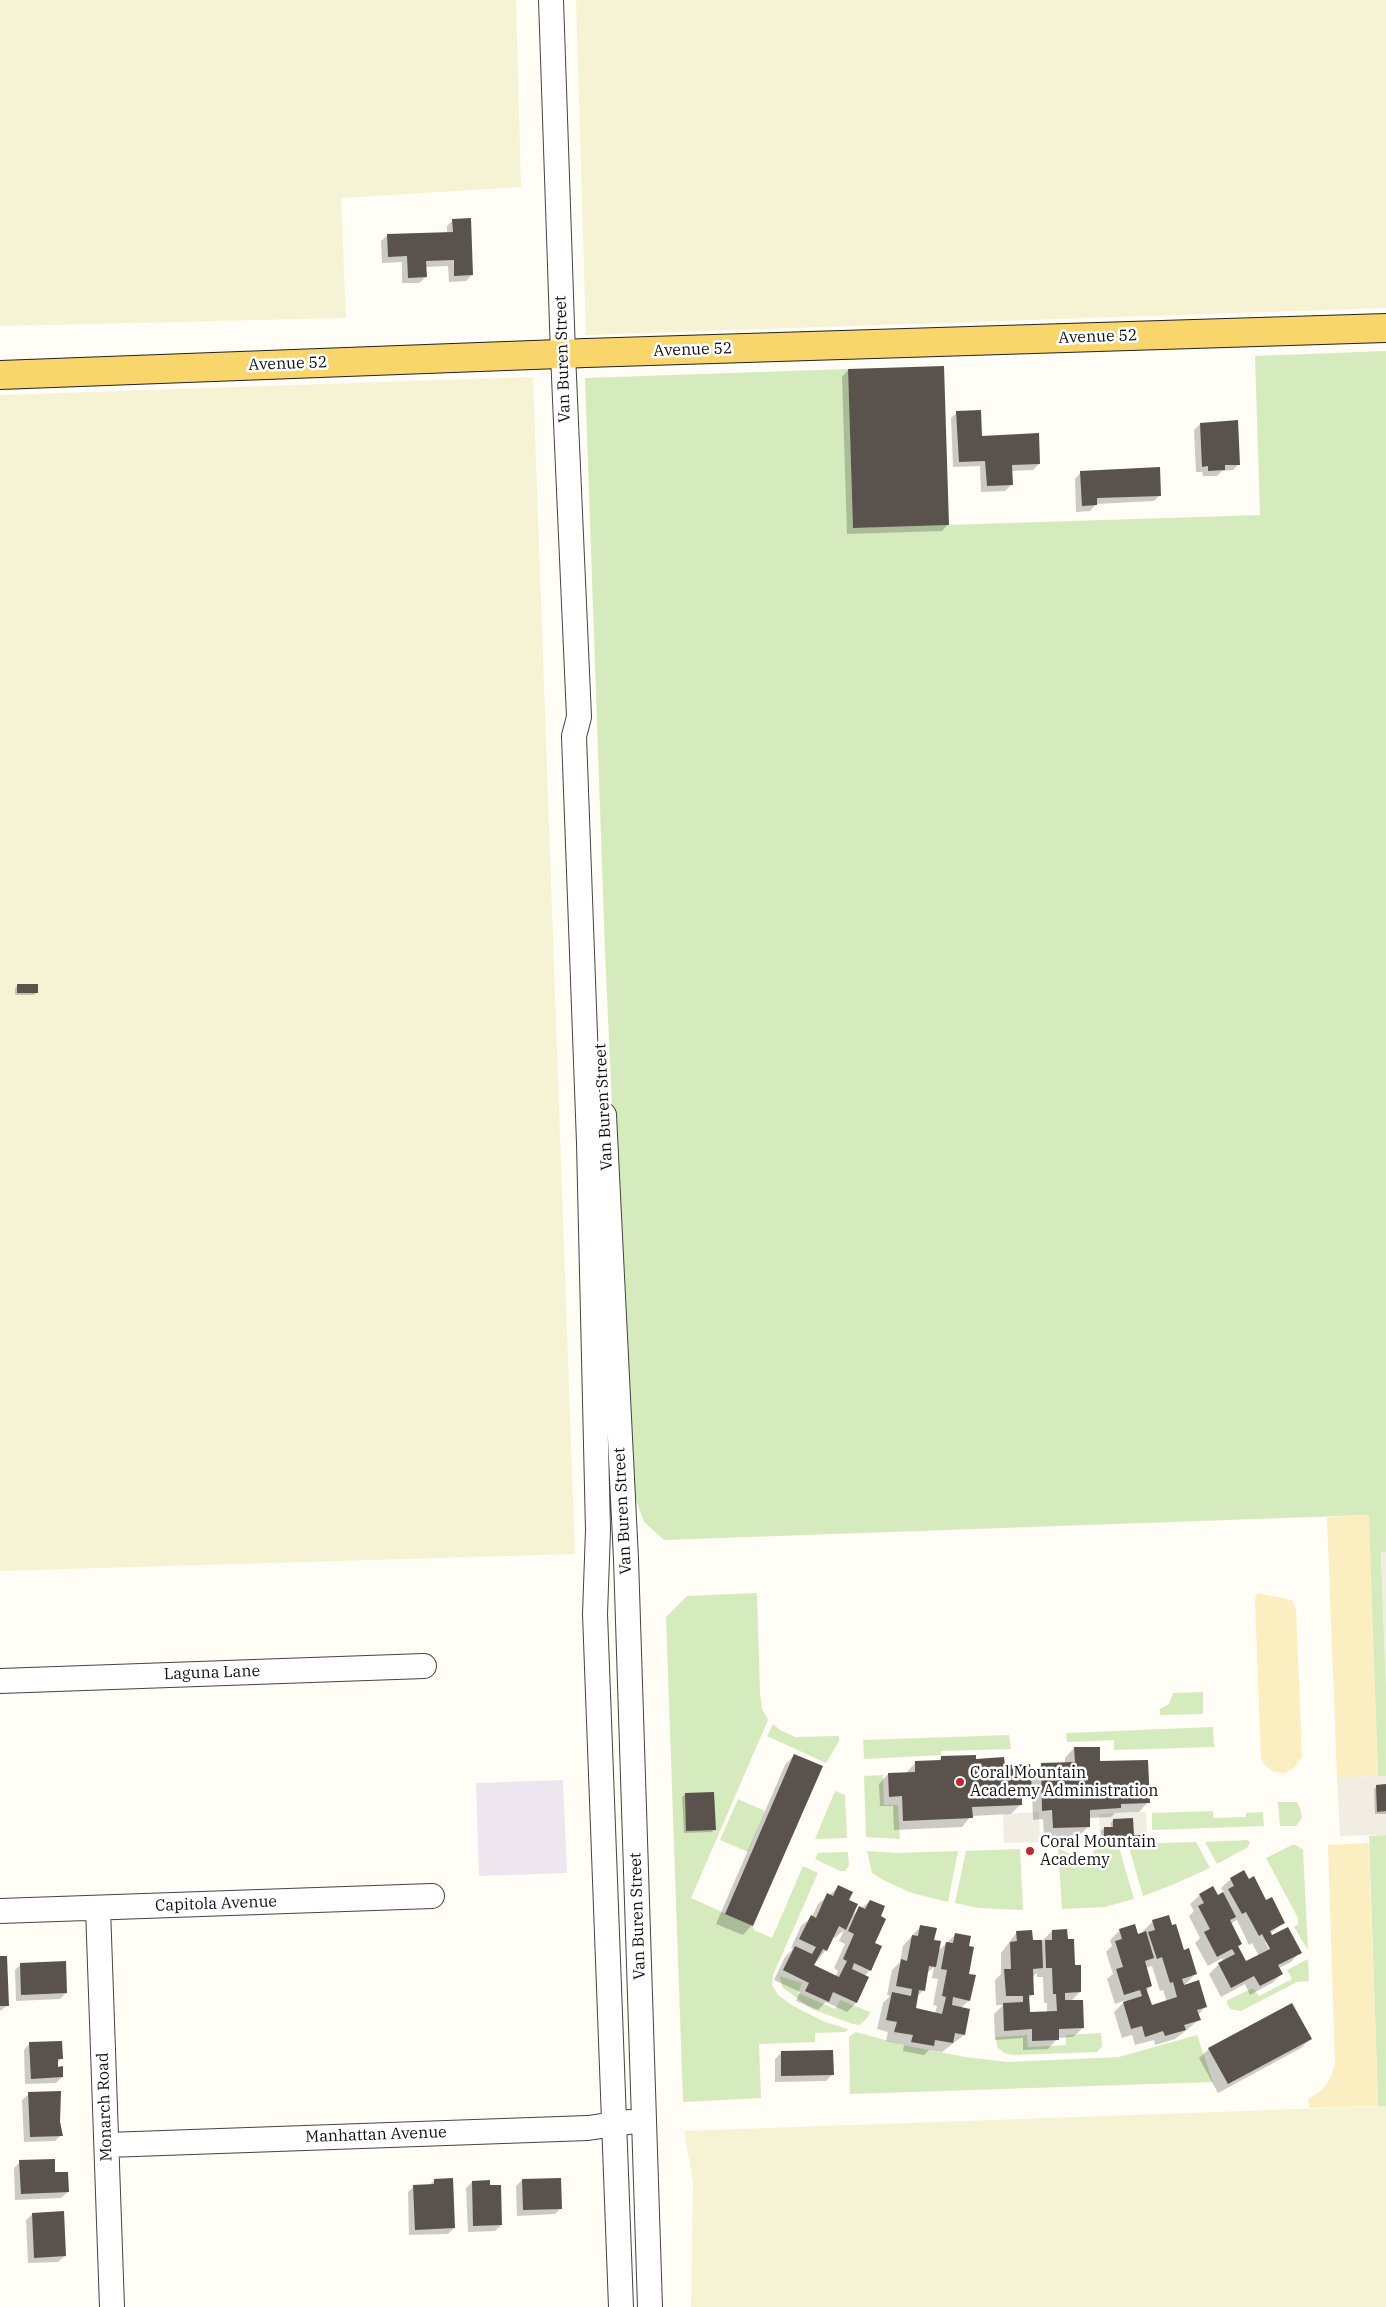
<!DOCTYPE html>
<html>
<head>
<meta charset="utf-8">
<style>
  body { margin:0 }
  canvas { display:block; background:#fffdf5 }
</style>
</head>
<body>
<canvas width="1386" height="2307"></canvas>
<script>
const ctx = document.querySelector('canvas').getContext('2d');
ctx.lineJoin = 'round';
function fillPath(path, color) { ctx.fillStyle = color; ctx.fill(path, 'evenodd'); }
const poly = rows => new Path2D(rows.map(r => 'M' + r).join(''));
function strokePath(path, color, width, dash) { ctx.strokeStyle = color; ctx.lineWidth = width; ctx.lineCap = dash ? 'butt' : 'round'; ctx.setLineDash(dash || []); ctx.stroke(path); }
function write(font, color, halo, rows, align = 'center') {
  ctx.font = font + ' "IBM Plex Serif",serif'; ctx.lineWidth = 5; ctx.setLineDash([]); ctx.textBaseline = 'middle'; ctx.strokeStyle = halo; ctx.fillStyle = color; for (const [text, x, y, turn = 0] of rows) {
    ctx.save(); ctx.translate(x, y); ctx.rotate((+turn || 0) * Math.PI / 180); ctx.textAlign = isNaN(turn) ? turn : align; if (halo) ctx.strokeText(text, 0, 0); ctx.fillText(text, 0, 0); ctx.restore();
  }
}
fillPath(poly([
  [563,1780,567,1873,479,1876,476,1783]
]), '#eee6ef');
fillPath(poly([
  [0,0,516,0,521,187,341,198,346,318,0,326],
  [576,0,1386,0,1386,308,586,335],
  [533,377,575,1554,0,1571,0,395],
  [1386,2106,1386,2307,691,2307,693,2182,684,2131]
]), '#f6f3d4');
fillPath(poly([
  [1386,351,1386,1552,1381,1553,1386,1688,1386,1776,1378,1776,1368,1515,664,1540,644,1522,629,1480,605,952,585,378,848,369,853,528,1260,515,1255,356],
  [757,1593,760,1693,762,1709,768,1720,691,1898,753,1926,754,1930,772,1938,803,1866,818,1873,773,1975,772,1985,778,1995,793,2006,825,2022,848,2029,845,2032,815,2033,815,2042,759,2044,761,2098,683,2102,666,1617,687,1596],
  [1203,1692,1203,1714,1160,1715,1160,1709,1169,1704,1173,1693],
  [773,1724,780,1730,795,1737,839,1736,839,1741,826,1763,767,1736],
  [1213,1727,1214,1747,1114,1750,1114,1740,1067,1742,1066,1733],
  [1009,1735,1011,1749,941,1751,941,1755,864,1759,863,1740],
  [883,1775,884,1805,898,1805,900,1839,866,1837,864,1776],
  [835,1791,845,1795,847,1838,815,1839],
  [738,1799,765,1811,748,1852,720,1840],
  [1297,1802,1301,1811,1302,1818,1296,1826,1280,1826,1278,1802],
  [1213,1811,1213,1818,1246,1817,1246,1813,1263,1812,1264,1826,1152,1830,1152,1813],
  [1386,1835,1386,2106,1378,2106,1369,1836],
  [1247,1840,1250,1842,1248,1847,1217,1864,1205,1842],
  [1196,1842,1210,1868,1172,1885,1143,1896,1128,1844],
  [1118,1844,1134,1899,1104,1907,1062,1909,1058,1848,1070,1854,1083,1856,1084,1862,1092,1858,1095,1845],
  [1292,1845,1296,1845,1303,1850,1308,1950,1294,1927,1298,1924,1298,1918,1266,1858],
  [1020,1849,1023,1910,978,1908,955,1903,966,1851],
  [867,1851,896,1853,958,1851,948,1902,912,1893,885,1881,872,1873],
  [848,1852,849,1866,845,1871,840,1871,815,1859,818,1853],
  [1308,1959,1309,1981,1297,1982,1241,2011,1230,2009,1226,2001,1253,1988,1259,1996,1292,1979,1287,1970],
  [780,1976,802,1983,798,1993,835,2009,840,2000,870,2012,868,2017,860,2025,853,2024,812,2009,782,1987],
  [856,2032,903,2045,965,2057,1008,2062,1119,2057,1197,2035,1213,2082,850,2094,849,2037],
  [1101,2033,1102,2046,1097,2052,1013,2055,1004,2053,997,2047,996,2037,1027,2035,1028,2047,1066,2045,1066,2035]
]), '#d5ebbd');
fillPath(poly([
  [1369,1515,1378,1776,1337,1777,1327,1517],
  [1257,1593,1292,1600,1296,1610,1302,1757,1294,1768,1285,1773,1273,1772,1264,1764,1261,1758,1255,1600],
  [1369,1843,1378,2106,1309,2108,1308,2099,1321,2091,1330,2079,1335,2065,1328,1845]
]), '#fbeec1');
fillPath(poly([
  [1381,1552,1386,1552,1386,1688],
  [1386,1776,1386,1835,1340,1836,1337,1777],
  [1039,1812,1040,1842,1004,1843,1003,1814],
  [1146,1812,1147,1838,1100,1840,1099,1814]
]), '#f1ede2');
fillPath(poly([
  [453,220,472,275,466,281,449,282,448,266,425,267,426,277,419,283,402,283,402,262,382,263,381,241,388,235,447,233,447,226],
  [848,370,948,524,942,531,847,534,842,377],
  [957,412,981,437,1039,464,1033,470,1011,471,1011,485,1005,491,981,492,980,466,953,467,951,418],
  [1200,424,1239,464,1233,470,1222,471,1217,476,1203,476,1202,472,1196,472,1194,430],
  [1081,472,1160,495,1154,501,1096,504,1090,511,1076,512,1075,479],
  [18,985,37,992,34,995,15,995,15,988],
  [1074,1748,1099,1763,1148,1802,1139,1812,1115,1813,1111,1817,1089,1818,1089,1826,1079,1836,1044,1837,1043,1819,1033,1820,1032,1788,1021,1800,1021,1804,1011,1814,971,1816,962,1827,894,1830,893,1806,880,1806,879,1784,888,1774,906,1773,915,1763,937,1762,942,1757,975,1760,1003,1766,1030,1776,1041,1765,1065,1764,1065,1758],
  [794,1755,752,1925,743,1935,716,1924,785,1765],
  [1377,1786,1386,1786,1386,1814,1375,1814,1374,1789],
  [685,1794,714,1829,712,1832,684,1833,682,1797],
  [1113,1820,1133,1837,1142,1843,1139,1846,1093,1847,1093,1840,1096,1837,1102,1837,1101,1831,1104,1828,1111,1828,1111,1823],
  [1231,1879,1266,1902,1284,1922,1270,1934,1300,1952,1291,1962,1279,1968,1282,1974,1272,1983,1250,1995,1245,1984,1221,1997,1209,1974,1223,1960,1222,1958,1208,1966,1195,1943,1200,1938,1189,1916,1194,1911,1190,1904,1200,1895,1217,1897,1224,1893,1221,1888],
  [1237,1920,1249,1945,1252,1943,1259,1956,1246,1963,1238,1947,1241,1944,1230,1924],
  [1265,1942,1268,1942,1274,1954,1272,1955],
  [839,1887,848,1901,851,1916,870,1901,879,1917,870,1970,864,1976,856,2003,847,2012,826,2002,818,2010,796,2001,800,1992,774,1980,785,1957,793,1949,791,1948,801,1926,812,1917,818,1904],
  [844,1930,839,1941,845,1944,834,1968,838,1971,835,1977,813,1966,826,1950,832,1937,835,1938],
  [1153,1921,1183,1951,1196,1973,1183,1987,1206,2006,1198,2015,1199,2020,1175,2039,1155,2045,1154,2040,1135,2045,1132,2035,1122,2038,1114,2012,1126,2000,1115,2004,1107,1979,1113,1974,1106,1952,1112,1946,1110,1940,1120,1930,1137,1935,1144,1933,1143,1931],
  [1152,1966,1160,1991,1163,1990,1167,2002,1151,2007,1146,1991,1151,1986,1145,1968],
  [921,1926,933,1940,937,1952,956,1934,968,1947,969,2000,961,2008,964,2035,942,2052,929,2050,924,2055,903,2051,904,2045,886,2041,888,2032,877,2029,883,2003,890,1996,887,1995,892,1970,900,1962,903,1946],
  [934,1967,932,1978,938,1979,933,2005,937,2006,935,2013,914,2009,917,1997,923,1990,926,1974],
  [1052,1931,1080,1992,1071,2001,1083,2028,1073,2037,1058,2038,1048,2049,1023,2050,1023,2038,995,2040,994,2014,1003,2005,996,2005,995,1980,1001,1974,1001,1953,1017,1932,1032,1942,1042,1941],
  [1037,1973,1037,1977,1043,1977,1044,2003,1047,2003,1047,2013,1029,2013,1028,1999,1033,1994,1032,1977],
  [0,1957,8,2005,0,2011],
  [21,1964,66,1993,60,1999,16,2001,15,1970],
  [1310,2039,1301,2048,1218,2093,1199,2058,1209,2049],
  [30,2043,62,2058,57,2063,57,2068,62,2077,56,2083,25,2084,24,2050],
  [781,2053,833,2074,826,2081,775,2082,775,2059],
  [29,2094,61,2124,61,2135,55,2141,24,2142,22,2100],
  [20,2162,54,2173,68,2192,61,2198,15,2200,14,2168],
  [435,2180,454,2228,448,2234,409,2235,408,2192,414,2186,429,2185],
  [522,2180,561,2208,555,2214,517,2216,516,2186],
  [472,2182,501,2225,495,2231,468,2232,466,2188],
  [33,2214,65,2256,58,2262,28,2263,26,2220]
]), '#0003');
fillPath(poly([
  [471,218,473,275,454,276,454,260,426,261,427,277,408,278,407,256,388,257,387,234,453,232,452,219],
  [944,366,949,525,853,528,848,369],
  [981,410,982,436,1039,433,1040,464,1012,465,1013,485,987,486,985,461,959,462,956,411],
  [1238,420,1240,465,1225,465,1225,470,1208,471,1208,466,1202,467,1200,423],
  [1160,467,1161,496,1097,498,1097,505,1082,506,1080,471],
  [17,984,38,984,38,993,17,993],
  [1074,1747,1100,1747,1100,1761,1148,1760,1150,1803,1121,1804,1121,1808,1090,1810,1090,1827,1053,1828,1052,1810,1042,1811,1041,1763,1075,1762],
  [794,1754,823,1766,753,1926,725,1914],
  [976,1755,976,1759,1004,1757,1005,1765,1030,1764,1032,1791,1022,1791,1022,1805,972,1807,973,1818,903,1821,902,1796,889,1797,888,1773,915,1772,915,1761,941,1760,941,1756],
  [1386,1784,1386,1811,1377,1812,1376,1785],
  [714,1792,716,1830,686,1831,685,1793],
  [1133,1818,1134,1835,1142,1835,1143,1844,1095,1845,1095,1836,1104,1836,1104,1827,1113,1827,1113,1819],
  [1244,1870,1249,1879,1254,1876,1266,1900,1272,1897,1285,1923,1270,1931,1272,1935,1288,1927,1302,1953,1278,1965,1283,1974,1260,1986,1254,1976,1231,1988,1218,1963,1235,1954,1232,1949,1217,1957,1204,1932,1210,1929,1198,1906,1204,1903,1199,1894,1213,1886,1218,1895,1223,1892,1236,1917,1230,1920,1242,1944,1238,1946,1246,1961,1270,1949,1262,1934,1259,1936,1246,1912,1242,1914,1228,1889,1234,1886,1230,1878],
  [838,1885,853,1892,849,1900,858,1904,846,1930,839,1926,827,1951,823,1949,814,1965,839,1977,847,1961,843,1959,854,1934,848,1931,859,1906,865,1909,870,1900,885,1906,881,1916,886,1919,875,1943,882,1946,871,1971,854,1963,852,1969,869,1977,857,2003,833,1992,829,2002,805,1991,809,1983,783,1970,795,1946,812,1954,816,1947,799,1939,811,1915,816,1918,827,1893,833,1896],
  [1169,1915,1172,1925,1176,1924,1184,1950,1189,1948,1197,1974,1182,1979,1184,1985,1199,1980,1207,2007,1197,2010,1201,2020,1184,2025,1186,2030,1165,2036,1163,2031,1145,2037,1142,2026,1131,2029,1123,2002,1142,1996,1140,1990,1124,1995,1116,1969,1123,1967,1115,1941,1122,1939,1119,1929,1135,1924,1138,1934,1146,1931,1154,1958,1145,1961,1152,1986,1146,1988,1152,2005,1177,1997,1173,1982,1170,1983,1162,1957,1157,1959,1148,1932,1155,1930,1152,1920],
  [920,1925,937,1928,934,1940,941,1941,936,1967,929,1966,925,1991,919,1990,916,2008,942,2014,946,1997,942,1996,947,1970,941,1969,946,1942,953,1943,955,1933,971,1936,969,1946,974,1947,969,1974,976,1975,970,2001,953,1997,952,2005,970,2009,965,2035,955,2033,953,2043,935,2040,934,2046,911,2042,913,2035,894,2032,897,2022,886,2020,892,1992,911,1996,912,1989,896,1986,901,1959,907,1961,912,1935,918,1936],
  [1067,1929,1068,1939,1074,1939,1075,1965,1081,1965,1081,1992,1065,1993,1065,2000,1083,2000,1084,2028,1059,2029,1059,2040,1032,2041,1032,2029,1004,2031,1003,2003,1023,2002,1023,1996,1006,1996,1004,1969,1011,1969,1010,1942,1017,1941,1016,1931,1032,1930,1033,1940,1042,1940,1043,1968,1033,1969,1034,1995,1029,1995,1030,2012,1057,2011,1056,1994,1053,1994,1052,1968,1046,1968,1045,1940,1052,1940,1052,1930],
  [0,1956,7,1956,9,2006,0,2006],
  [66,1961,67,1993,21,1995,20,1963],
  [1292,2003,1312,2039,1228,2084,1208,2048],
  [62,2041,63,2059,58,2059,58,2067,63,2066,63,2077,31,2079,29,2042],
  [833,2050,834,2075,781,2076,781,2051],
  [61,2091,60,2122,63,2136,30,2137,28,2092],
  [55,2159,55,2172,68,2172,69,2192,21,2194,19,2160],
  [453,2178,455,2228,415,2230,413,2185,434,2184,434,2179],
  [561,2178,562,2209,523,2210,522,2179],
  [490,2180,490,2185,501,2185,502,2225,473,2226,472,2181],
  [64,2211,66,2256,34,2258,32,2213]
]), '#5a524d');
const minor = poly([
  [551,0,563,354,579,717,574,736,589,1143,598,1530,595,1614,621,2307],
  [604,1115,626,1559,650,2307],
  [0,1681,424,1666],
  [98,1908,112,2307],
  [0,1911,432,1896],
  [107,2145,588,2128,629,2122]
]);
const major = poly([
  [0,375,586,353,1386,328]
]);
strokePath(minor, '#444', 26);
strokePath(major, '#222', 30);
strokePath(minor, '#fff', 24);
strokePath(major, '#f9d66b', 28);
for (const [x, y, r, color] of [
  [960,1782,5,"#c4262e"],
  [1030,1851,5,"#c4262e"]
]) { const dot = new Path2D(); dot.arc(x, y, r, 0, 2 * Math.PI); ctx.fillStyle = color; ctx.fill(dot); strokePath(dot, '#fff', 2); }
write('16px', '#111', '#fff', [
  ["Avenue 52",1098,337,-2],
  ["Avenue 52",693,350,-2],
  ["Van Buren Street",563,359,-92],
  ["Avenue 52",288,364,-2],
  ["Van Buren Street",604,1107,-93],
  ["Van Buren Street",623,1511,-93],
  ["Laguna Lane",212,1673,-2],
  ["Capitola Avenue",216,1904,-2],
  ["Van Buren Street",638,1916,-92],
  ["Monarch Road",105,2107,-92],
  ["Manhattan Avenue",376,2135,-2]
]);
write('16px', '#111', '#fff', [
  ["Coral Mountain",970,1773],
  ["Academy Administration",970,1791],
  ["Coral Mountain",1040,1842],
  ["Academy",1040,1860]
], 'left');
</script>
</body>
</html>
